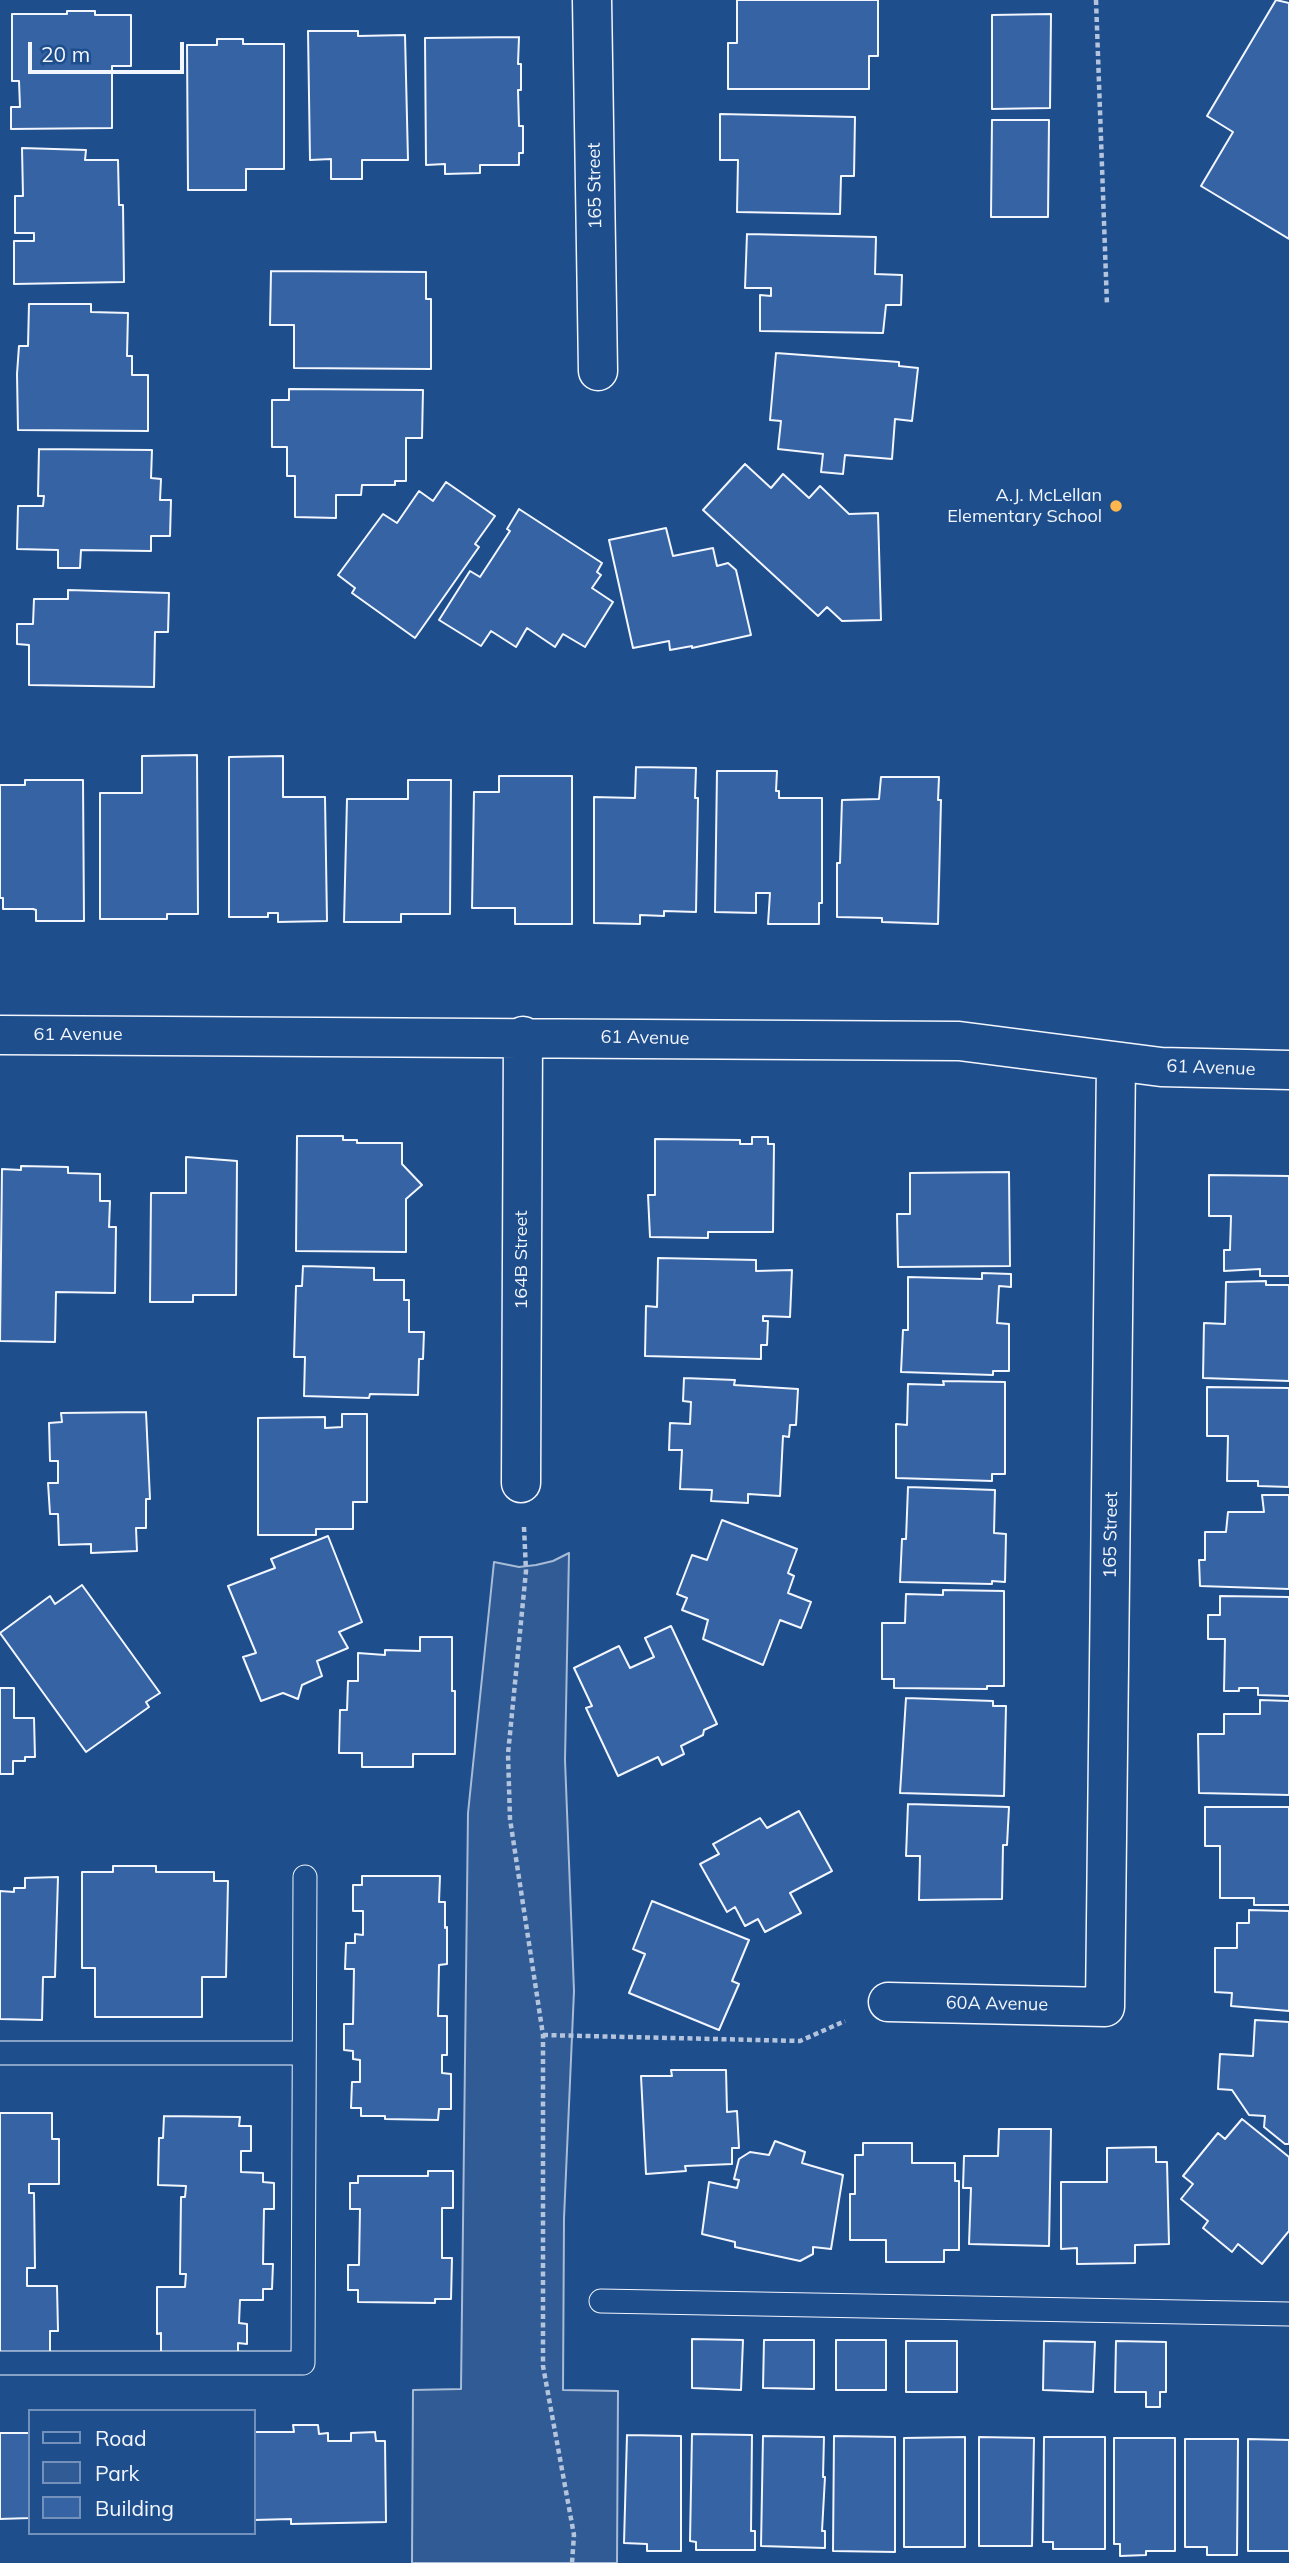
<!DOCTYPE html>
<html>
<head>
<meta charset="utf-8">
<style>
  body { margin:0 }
  #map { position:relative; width:1289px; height:2563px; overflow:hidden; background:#1f4e8c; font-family:Mulish,sans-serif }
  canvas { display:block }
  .legend { position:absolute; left:28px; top:2409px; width:228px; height:126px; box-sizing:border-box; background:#1f4e8c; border:2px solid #7391ba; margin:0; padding:9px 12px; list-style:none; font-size:21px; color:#f2f6ff }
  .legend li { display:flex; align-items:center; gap:14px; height:35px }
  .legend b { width:35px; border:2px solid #7391ba }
  .scale { position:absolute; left:28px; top:42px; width:156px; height:32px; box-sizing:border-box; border:4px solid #f2f6ff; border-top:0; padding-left:9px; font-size:21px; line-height:24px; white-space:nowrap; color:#f2f6ff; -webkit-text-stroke:5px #1f4e8c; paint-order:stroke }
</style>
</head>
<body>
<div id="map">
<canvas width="1289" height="2563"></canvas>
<ul class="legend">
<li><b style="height:9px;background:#1f4e8c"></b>Road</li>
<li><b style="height:19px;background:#305b95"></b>Park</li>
<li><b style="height:19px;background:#3563a3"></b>Building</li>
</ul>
<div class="scale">20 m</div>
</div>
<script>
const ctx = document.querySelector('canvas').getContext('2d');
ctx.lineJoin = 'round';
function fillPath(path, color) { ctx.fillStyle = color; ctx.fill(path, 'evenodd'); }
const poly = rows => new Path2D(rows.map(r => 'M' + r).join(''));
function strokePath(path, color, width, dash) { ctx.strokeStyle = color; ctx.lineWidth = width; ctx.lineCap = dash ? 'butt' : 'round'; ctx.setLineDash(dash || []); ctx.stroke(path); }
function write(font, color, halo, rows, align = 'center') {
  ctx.font = font + ' Mulish,sans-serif'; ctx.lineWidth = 5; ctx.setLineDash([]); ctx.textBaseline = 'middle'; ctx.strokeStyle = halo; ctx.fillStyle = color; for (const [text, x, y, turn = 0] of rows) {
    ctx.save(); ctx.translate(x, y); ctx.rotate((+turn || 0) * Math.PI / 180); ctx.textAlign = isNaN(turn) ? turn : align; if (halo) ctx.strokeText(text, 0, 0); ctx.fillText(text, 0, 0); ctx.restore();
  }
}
const green = poly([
  [569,1553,565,1760,574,1991,564,2218,563,2390,618,2391,617,2563,412,2563,413,2390,461,2389,468,1813,494,1562,519,1567,536,1565,553,1561,569,1553]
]);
fillPath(green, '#305b95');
strokePath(green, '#a8bbd7', 2);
const building = poly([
  [737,0,878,0,878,56,869,56,869,89,728,89,728,43,737,43,737,0],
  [1276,0,1289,3,1289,239,1201,186,1233,132,1207,116,1276,0],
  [67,11,95,11,95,15,131,15,131,66,112,66,112,128,11,129,11,107,20,107,19,81,12,81,12,14,67,14,67,11],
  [1051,14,1050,108,992,109,992,15,1051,14],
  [308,31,358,31,358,36,405,35,408,160,362,160,362,179,331,179,331,159,310,160,308,31],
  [519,37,518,64,521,64,521,90,518,90,519,126,523,126,523,153,519,153,519,165,480,165,480,173,445,174,445,164,426,165,425,38,519,37],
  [217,39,243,39,243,44,284,44,284,169,246,169,246,190,188,190,187,45,217,45,217,39],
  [720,114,855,117,854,176,841,176,840,214,737,212,738,160,720,160,720,114],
  [992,120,1049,120,1048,217,991,217,992,120],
  [22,148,86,150,85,160,118,160,119,205,123,205,124,282,14,284,14,241,34,241,34,233,15,233,15,196,23,196,22,148],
  [747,234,876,237,875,274,902,275,901,305,886,305,883,333,760,331,760,295,771,296,771,288,745,288,747,234],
  [271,271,426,272,426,299,431,299,431,369,294,368,294,325,270,325,271,271],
  [29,304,91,304,91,312,128,313,127,356,132,356,132,375,148,375,148,431,18,430,17,374,19,346,28,346,29,304],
  [776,353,899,362,899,366,918,368,912,421,895,419,892,459,845,455,843,474,821,472,823,454,778,449,781,421,770,420,776,353],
  [289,389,423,390,422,438,406,438,406,481,395,481,395,485,362,485,361,495,336,495,336,518,295,517,295,476,287,476,287,447,272,447,272,400,289,400,289,389],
  [39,449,152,450,151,478,161,479,160,500,171,500,170,536,151,536,151,551,81,550,80,568,58,568,58,550,17,549,18,506,43,506,44,496,38,496,39,449],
  [745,464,771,488,783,474,809,498,820,486,849,514,878,513,881,620,842,621,827,607,818,616,703,510,745,464],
  [446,482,495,516,475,544,479,547,415,638,352,593,355,588,338,575,383,514,397,523,419,491,433,501,446,482],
  [519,509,602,563,597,572,601,575,592,588,613,602,585,647,563,634,555,647,527,628,516,647,491,631,481,646,439,620,470,571,480,577,510,531,507,529,519,509],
  [666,528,673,556,713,548,717,566,728,563,736,570,751,635,692,648,692,646,670,650,669,641,633,648,609,540,666,528],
  [68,590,169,593,168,632,155,632,154,687,29,685,29,645,17,644,17,624,33,624,34,599,68,599,68,590],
  [197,755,198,914,167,914,167,919,100,919,100,793,142,793,142,756,197,755],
  [283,756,283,797,325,797,327,921,278,922,278,913,268,913,268,917,229,917,229,757,283,756],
  [636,767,696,768,695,798,698,798,696,912,664,911,664,916,640,915,640,924,594,923,594,797,635,798,636,767],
  [717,771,777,771,776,791,779,791,779,798,822,798,822,903,819,903,819,924,768,924,770,893,756,893,756,913,715,912,717,771],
  [499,776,572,776,572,924,515,924,515,908,472,908,474,792,499,792,499,776],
  [881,777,939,777,938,800,941,800,938,924,882,922,882,918,837,917,837,863,840,863,842,800,879,799,881,777],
  [25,780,83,780,84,921,36,921,36,910,33,909,3,909,3,898,0,898,0,785,25,785,25,780],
  [408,780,451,780,450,914,401,914,401,922,344,922,347,799,408,799,408,780],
  [297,1136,343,1136,343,1140,357,1140,357,1143,402,1143,402,1164,422,1185,406,1199,406,1252,296,1251,297,1136],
  [752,1137,768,1137,768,1144,774,1144,773,1232,708,1232,708,1238,650,1237,648,1195,655,1195,655,1139,740,1140,740,1144,752,1144,752,1137],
  [186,1157,237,1161,236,1295,193,1295,193,1302,150,1302,151,1193,186,1193,186,1157],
  [21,1166,68,1167,68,1173,100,1174,100,1201,110,1201,109,1227,116,1227,115,1293,56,1292,55,1342,0,1341,2,1169,21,1170,21,1166],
  [1009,1172,1010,1266,898,1267,897,1214,910,1214,910,1173,1009,1172],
  [1209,1175,1289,1176,1289,1276,1260,1276,1260,1269,1224,1271,1224,1250,1230,1250,1231,1216,1209,1216,1209,1175],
  [658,1258,756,1260,756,1271,792,1270,790,1317,763,1316,763,1321,768,1321,767,1345,761,1345,761,1359,645,1356,646,1306,657,1307,658,1258],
  [303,1266,374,1268,374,1280,404,1280,404,1300,409,1300,409,1332,424,1332,423,1359,419,1359,418,1395,370,1394,369,1398,304,1396,305,1357,294,1357,296,1286,302,1286,303,1266],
  [982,1273,1011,1274,1011,1287,999,1286,997,1323,1009,1324,1009,1371,993,1371,993,1375,901,1372,903,1330,908,1330,908,1277,982,1279,982,1273],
  [1266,1281,1266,1285,1289,1285,1289,1381,1203,1378,1204,1323,1225,1324,1226,1282,1266,1281],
  [684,1378,735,1380,734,1385,798,1389,796,1425,790,1425,789,1437,783,1436,780,1496,748,1494,748,1503,711,1501,712,1490,680,1489,682,1450,669,1450,670,1423,690,1424,691,1402,683,1401,684,1378],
  [943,1381,1005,1382,1005,1474,992,1474,992,1481,896,1478,896,1424,907,1425,908,1384,944,1385,943,1381],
  [1207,1387,1289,1388,1289,1487,1258,1486,1258,1481,1227,1481,1228,1436,1207,1436,1207,1387],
  [146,1412,150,1499,146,1499,146,1528,136,1528,137,1551,91,1553,91,1544,59,1545,58,1514,50,1514,48,1483,58,1483,58,1461,50,1461,49,1423,62,1422,61,1413,146,1412],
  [342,1414,367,1414,367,1502,353,1502,353,1529,316,1529,316,1535,258,1535,258,1418,325,1417,325,1428,342,1427,342,1414],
  [908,1487,995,1490,994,1533,1006,1534,1005,1582,992,1581,992,1584,900,1582,902,1539,906,1539,908,1487],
  [1262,1495,1289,1495,1289,1589,1200,1586,1199,1560,1205,1560,1205,1532,1226,1532,1228,1512,1264,1512,1262,1495],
  [722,1520,797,1549,788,1573,794,1576,788,1593,811,1602,801,1628,780,1620,763,1665,703,1639,708,1620,682,1610,687,1598,677,1594,692,1555,707,1560,722,1520],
  [328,1536,362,1622,339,1632,348,1648,317,1661,322,1676,302,1685,298,1699,283,1693,261,1701,243,1657,256,1653,228,1586,275,1568,271,1559,328,1536],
  [82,1585,160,1693,146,1702,149,1707,86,1752,0,1633,50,1596,55,1604,82,1585],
  [943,1590,1004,1591,1004,1686,987,1686,987,1689,894,1688,894,1679,882,1679,882,1623,905,1623,906,1594,943,1595,943,1590],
  [1220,1596,1289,1597,1289,1696,1258,1695,1258,1688,1239,1688,1239,1691,1224,1691,1225,1639,1208,1639,1208,1615,1220,1615,1220,1596],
  [671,1626,717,1724,704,1730,703,1735,681,1746,684,1754,662,1765,658,1757,618,1776,586,1708,592,1706,574,1668,619,1646,630,1668,654,1657,645,1638,671,1626],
  [420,1637,452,1637,452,1691,455,1691,455,1754,413,1754,413,1767,362,1767,362,1753,339,1753,340,1710,347,1710,348,1681,358,1681,358,1653,385,1655,385,1650,420,1651,420,1637],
  [0,1688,14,1688,14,1718,34,1718,35,1757,25,1757,25,1761,13,1761,13,1774,0,1774,0,1688],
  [906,1698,993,1701,993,1706,1006,1706,1004,1796,900,1793,906,1698],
  [1260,1700,1289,1701,1289,1795,1199,1793,1198,1734,1224,1734,1224,1714,1260,1714,1260,1700],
  [908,1804,1009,1807,1007,1845,1003,1845,1002,1899,919,1900,920,1856,906,1856,908,1804],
  [1205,1807,1289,1807,1289,1905,1254,1905,1254,1898,1220,1898,1220,1846,1205,1846,1205,1807],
  [799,1811,832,1871,790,1893,801,1913,765,1932,758,1919,745,1926,735,1907,727,1912,700,1864,719,1854,713,1844,760,1818,767,1828,799,1811],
  [113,1866,156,1866,156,1872,214,1872,214,1881,228,1881,226,1977,202,1977,202,2017,95,2017,95,1968,82,1968,82,1872,113,1872,113,1866],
  [362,1876,440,1876,439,1902,445,1902,445,1928,447,1927,447,1964,439,1965,438,2016,447,2016,447,2055,442,2055,442,2073,451,2074,451,2109,439,2109,438,2120,385,2119,385,2116,361,2116,361,2108,351,2108,352,2082,360,2082,360,2060,353,2059,353,2051,344,2050,344,2024,353,2024,354,1969,345,1969,346,1943,355,1943,355,1934,363,1935,363,1911,353,1911,353,1885,362,1885,362,1876],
  [58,1877,55,1977,43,1977,42,2020,0,2019,0,1891,14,1892,14,1888,25,1888,25,1878,58,1877],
  [652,1901,749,1940,732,1981,739,1984,719,2030,629,1993,645,1954,633,1949,652,1901],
  [1249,1910,1289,1911,1289,2011,1231,2006,1232,1993,1215,1992,1215,1948,1237,1948,1237,1923,1249,1923,1249,1910],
  [1255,2020,1289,2022,1289,2144,1285,2144,1264,2127,1265,2116,1249,2115,1232,2090,1218,2089,1220,2054,1253,2056,1255,2020],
  [671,2070,726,2070,727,2112,737,2111,739,2148,732,2148,732,2164,685,2166,686,2171,646,2174,641,2076,672,2076,671,2070],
  [0,2113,52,2113,52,2139,59,2139,59,2184,29,2184,29,2193,34,2193,35,2268,27,2268,27,2286,57,2286,58,2331,50,2331,50,2355,0,2355,0,2113],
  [164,2116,240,2117,239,2126,251,2126,251,2151,241,2151,241,2172,263,2173,263,2182,274,2183,274,2209,264,2209,263,2264,273,2264,272,2289,263,2289,263,2300,240,2300,239,2323,247,2324,247,2344,238,2343,238,2356,161,2357,161,2333,157,2334,157,2287,185,2287,186,2274,180,2274,181,2197,185,2197,186,2186,158,2185,159,2138,163,2138,164,2116],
  [1242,2119,1289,2157,1289,2231,1262,2264,1238,2244,1232,2252,1203,2228,1208,2221,1181,2199,1193,2184,1183,2176,1218,2133,1225,2139,1242,2119],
  [999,2129,1051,2129,1049,2246,969,2244,971,2188,963,2188,964,2156,998,2156,999,2129],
  [775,2141,805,2152,802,2163,843,2175,831,2249,813,2247,813,2254,800,2261,735,2247,735,2242,702,2234,709,2182,737,2188,739,2180,734,2179,739,2159,750,2152,769,2155,775,2141],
  [863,2143,912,2143,912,2163,955,2163,955,2181,959,2181,959,2250,944,2250,944,2262,886,2262,886,2240,850,2240,850,2194,855,2194,855,2155,863,2155,863,2143],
  [1156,2147,1156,2162,1167,2162,1169,2244,1135,2245,1135,2263,1077,2264,1077,2248,1061,2249,1061,2182,1107,2182,1107,2148,1156,2147],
  [428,2171,453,2171,453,2208,442,2208,442,2258,452,2258,451,2299,435,2299,435,2303,358,2302,358,2290,348,2290,348,2265,359,2265,360,2209,350,2209,350,2183,358,2183,358,2176,428,2176,428,2171],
  [692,2339,743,2340,741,2390,692,2388,692,2339],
  [764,2340,814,2340,814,2389,763,2388,764,2340],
  [836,2340,886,2340,886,2390,836,2390,836,2340],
  [906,2341,957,2341,957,2392,906,2392,906,2341],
  [1044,2341,1095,2342,1093,2392,1043,2390,1044,2341],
  [1116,2341,1166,2342,1166,2392,1160,2392,1160,2407,1146,2407,1146,2392,1115,2392,1116,2341],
  [293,2425,318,2425,319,2434,328,2433,328,2441,351,2441,351,2433,375,2432,376,2441,385,2441,386,2522,291,2524,291,2519,254,2520,254,2432,294,2432,293,2425],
  [0,2433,30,2433,30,2518,0,2519,0,2433],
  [692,2434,752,2435,751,2531,755,2531,755,2550,696,2550,696,2542,690,2541,692,2434],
  [627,2435,681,2436,681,2551,647,2551,647,2544,624,2543,627,2435],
  [763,2436,824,2437,823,2477,825,2477,822,2531,825,2531,825,2548,761,2546,763,2436],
  [834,2436,895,2437,895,2552,833,2551,834,2436],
  [965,2437,965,2547,904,2547,904,2438,965,2437],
  [979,2437,1034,2438,1032,2546,979,2546,979,2437],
  [1044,2437,1105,2437,1105,2549,1053,2549,1053,2542,1043,2542,1044,2437],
  [1114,2438,1175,2438,1175,2551,1146,2551,1146,2555,1120,2556,1120,2544,1114,2544,1114,2438],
  [1185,2439,1238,2439,1237,2555,1207,2555,1207,2547,1185,2547,1185,2439],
  [1248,2439,1289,2440,1289,2551,1248,2551,1248,2439]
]);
fillPath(building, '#3563a3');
strokePath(building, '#f2f6ff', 2);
const service = poly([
  [0,2053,303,2053],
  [601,2301,1289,2314],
  [0,2363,303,2363,305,1877]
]);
const minor = poly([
  [592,0,598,371],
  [0,1035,959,1041,1161,1067,1289,1070],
  [521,1483,523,1036],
  [888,2002,1105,2007,1116,1062]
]);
strokePath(service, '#f2f6ff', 25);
strokePath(minor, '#f2f6ff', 41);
strokePath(poly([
  [1096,0,1107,305],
  [524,1527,526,1571,508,1754,510,1819,543,2035,543,2366,574,2535,572,2563],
  [543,2035,800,2041,845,2021]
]), '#b3c4dc', 4.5, [5, 3.5]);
strokePath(service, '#1f4e8c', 23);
strokePath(minor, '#1f4e8c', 38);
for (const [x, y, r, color] of [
  [1116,506,7,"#ffb74d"]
]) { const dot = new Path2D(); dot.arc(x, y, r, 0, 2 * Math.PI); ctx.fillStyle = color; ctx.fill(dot); strokePath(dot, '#1f4e8c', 2.5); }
write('18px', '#f2f6ff', '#1f4e8c', [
  ["165 Street",595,186,-91],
  ["61 Avenue",78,1035],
  ["61 Avenue",645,1038,1],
  ["61 Avenue",1211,1068,2],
  ["164B Street",522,1260,-90],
  ["165 Street",1111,1535,-89],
  ["60A Avenue",997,2004,1]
]);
write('18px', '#f2f6ff', '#1f4e8c', [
  ["A.J. McLellan",1102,496],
  ["Elementary School",1102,517]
], 'right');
</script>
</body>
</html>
